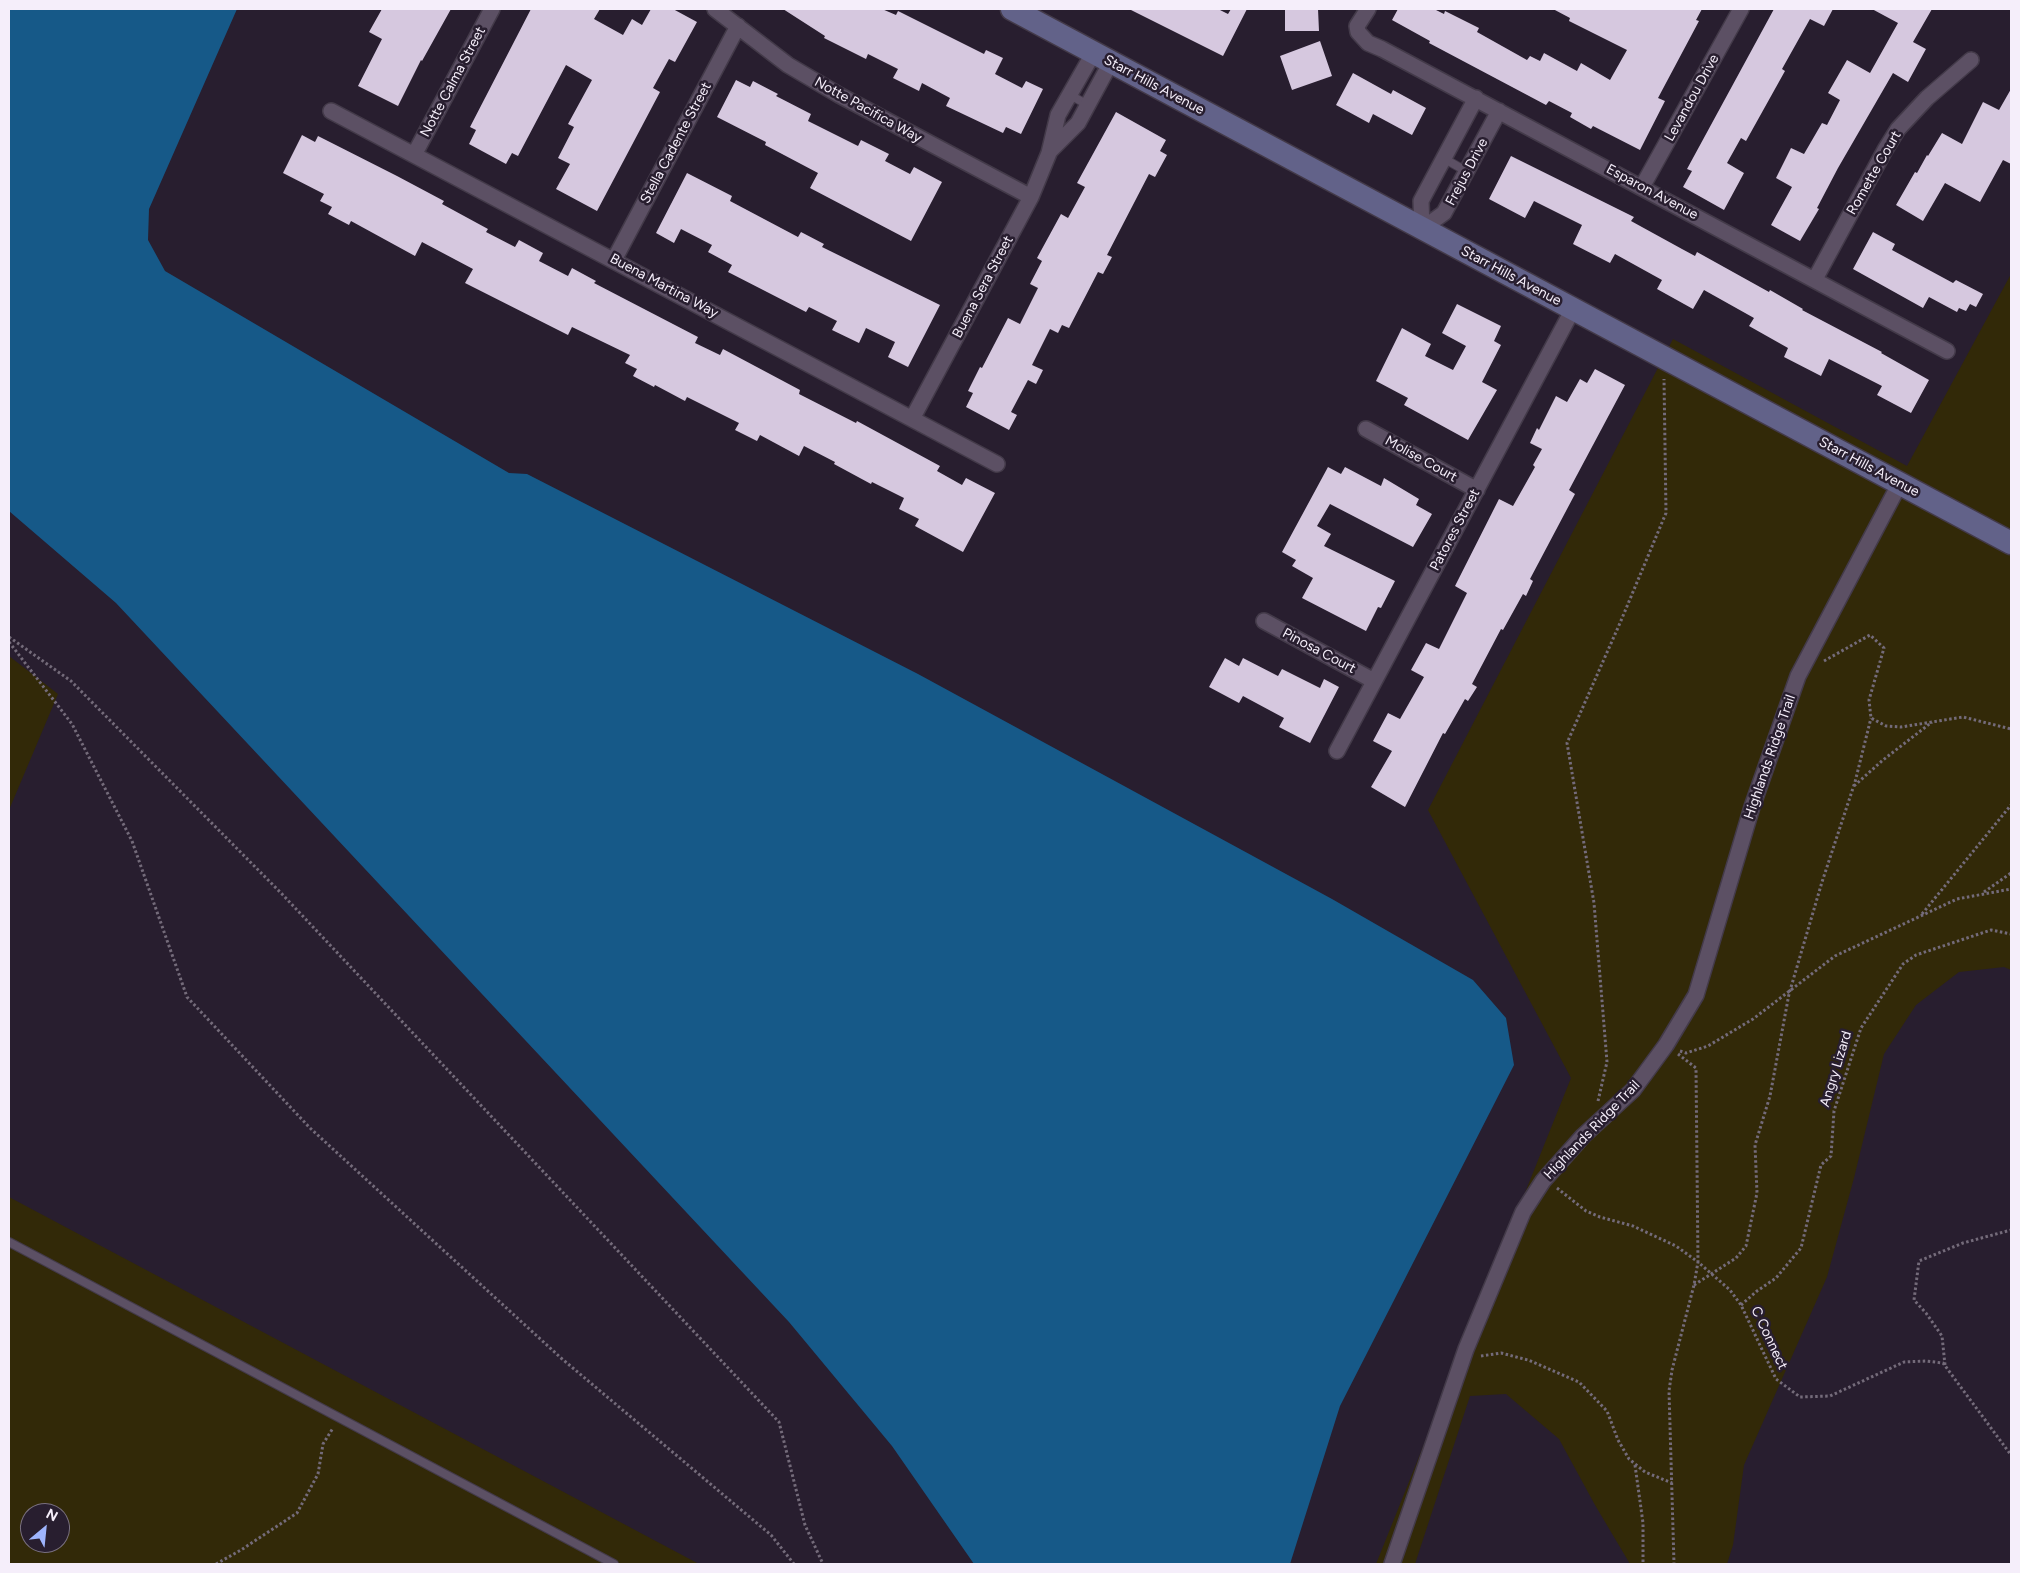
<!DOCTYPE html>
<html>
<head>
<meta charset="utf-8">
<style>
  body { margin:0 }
  #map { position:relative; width:2020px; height:1573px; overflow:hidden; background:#281e2f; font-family:Figtree,sans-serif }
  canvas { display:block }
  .frame { position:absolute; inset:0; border:10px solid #f5eefa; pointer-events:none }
  .north { position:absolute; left:20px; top:1503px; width:50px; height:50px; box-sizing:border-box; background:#281e2f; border:1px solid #7a7180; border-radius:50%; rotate:28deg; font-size:14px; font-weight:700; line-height:20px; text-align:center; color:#f5eefa }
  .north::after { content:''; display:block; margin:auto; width:18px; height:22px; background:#9eb4fd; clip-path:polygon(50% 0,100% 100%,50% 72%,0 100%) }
</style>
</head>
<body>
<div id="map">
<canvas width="2020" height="1573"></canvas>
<div class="frame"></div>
<div class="north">N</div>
</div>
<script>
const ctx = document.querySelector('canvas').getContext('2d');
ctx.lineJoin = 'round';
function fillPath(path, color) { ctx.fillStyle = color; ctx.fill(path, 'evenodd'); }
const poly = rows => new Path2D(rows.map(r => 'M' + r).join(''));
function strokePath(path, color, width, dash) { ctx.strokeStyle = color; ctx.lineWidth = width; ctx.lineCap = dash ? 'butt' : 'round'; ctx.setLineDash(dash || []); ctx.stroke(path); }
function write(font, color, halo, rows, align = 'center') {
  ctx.font = font + ' Figtree,sans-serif'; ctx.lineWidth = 5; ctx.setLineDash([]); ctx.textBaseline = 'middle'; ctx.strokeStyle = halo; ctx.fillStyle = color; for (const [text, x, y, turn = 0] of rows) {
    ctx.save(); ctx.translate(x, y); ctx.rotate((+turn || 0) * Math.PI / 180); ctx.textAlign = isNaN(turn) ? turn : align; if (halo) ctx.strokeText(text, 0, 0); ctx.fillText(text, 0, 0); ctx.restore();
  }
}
fillPath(poly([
  [2011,274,2011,970,2004,967,1959,972,1916,1005,1884,1054,1854,1178,1827,1277,1744,1465,1733,1545,1727,1564,1630,1564,1595,1505,1559,1439,1506,1394,1470,1396,1415,1564,1376,1564,1571,1078,1428,810,1673,339,1907,466],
  [9,656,58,694,9,810],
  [9,1197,699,1564,9,1564],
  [30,1513,60,1513,60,1543,30,1543]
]), '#322908');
fillPath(poly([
  [9,9,237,9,149,209,148,240,165,271,509,473,527,474,918,674,1332,899,1473,980,1506,1018,1514,1065,1340,1406,1290,1564,974,1564,892,1446,789,1322,116,603,9,511]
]), '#165988');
fillPath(poly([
  [382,9,451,9,422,61,421,60,398,106,358,86,382,39,369,32],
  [531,9,600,9,594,19,623,35,632,19,642,25,651,9,673,9,697,22,675,62,669,59,653,88,660,92,597,211,556,189,570,164,558,158,574,127,568,124,592,80,566,65,518,156,512,153,506,164,469,144,476,130,470,127],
  [783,9,882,9,896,15,898,11,984,54,986,50,1003,58,995,74,1022,88,1026,81,1043,89,1021,134,1006,127,1003,133,946,106,950,98,922,83,919,91,893,78,898,69,868,54,866,59,824,38,825,36],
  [1129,9,1218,9,1228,14,1231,9,1247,9,1223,56],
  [1285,9,1318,9,1319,31,1285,31],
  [1398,9,1434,9,1444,14,1445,11,1479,28,1477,32,1527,60,1530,56,1540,61,1544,53,1577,71,1581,63,1610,80,1627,50,1569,21,1570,18,1553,9,1702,9,1696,20,1699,21,1658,98,1665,101,1640,150,1593,126,1591,129,1570,117,1572,113,1549,101,1546,105,1429,43,1430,41,1392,20],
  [1774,9,1833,9,1824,26,1810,19,1782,69,1785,71,1746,141,1741,138,1727,163,1744,173,1724,210,1683,187,1692,171,1687,169],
  [1872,9,1932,9,1913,42,1926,49,1908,82,1893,73,1838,168,1817,208,1819,209,1800,241,1771,225,1792,187,1776,178,1791,148,1804,154,1822,123,1827,125,1840,100,1828,93,1847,60,1870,73,1898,23],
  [1320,41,1332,76,1292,90,1280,56],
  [1353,73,1391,94,1393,90,1426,108,1412,135,1373,114,1369,123,1336,105],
  [736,80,750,87,753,81,778,94,776,96,811,114,808,121,858,146,861,140,889,154,885,161,910,174,914,167,942,182,911,241,810,188,818,173,765,145,766,142,717,117],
  [2011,89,2011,164,2003,160,1980,202,1945,183,1923,221,1896,205,1915,172,1917,173,1927,155,1928,156,1942,133,1962,144,1983,102,1999,110],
  [1116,112,1166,140,1160,151,1167,155,1155,177,1149,174,1107,255,1112,257,1103,274,1098,272,1069,328,1062,325,1058,333,1050,329,1032,365,1043,370,1036,384,1028,380,1011,412,1017,415,1009,430,966,407,973,393,968,391,980,367,982,368,1008,318,1020,324,1038,288,1030,284,1042,261,1037,258,1061,214,1068,218,1085,187,1077,183],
  [302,135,315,142,318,136,397,176,444,201,442,204,488,229,486,232,515,247,519,240,543,253,539,261,568,276,572,268,596,281,594,283,698,337,695,343,720,355,723,349,800,390,799,394,856,423,857,421,940,466,937,471,962,485,966,478,995,493,963,552,915,526,919,519,899,509,904,498,872,482,871,484,834,464,835,462,804,446,799,456,760,435,757,441,735,430,739,423,687,397,685,401,655,385,654,387,633,376,637,369,625,363,630,355,572,327,568,335,465,283,473,269,422,242,415,256,351,221,349,225,328,214,332,207,320,201,324,194,283,173],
  [1511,156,1634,217,1631,221,1682,249,1695,256,1697,252,1769,292,1770,290,1803,309,1802,310,1882,352,1881,353,1929,380,1911,413,1877,395,1882,386,1829,359,1821,376,1784,357,1788,348,1749,326,1754,318,1704,290,1693,309,1657,289,1662,280,1615,254,1610,263,1573,244,1582,225,1534,201,1525,218,1489,199],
  [687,173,732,196,730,201,798,237,801,232,824,244,822,247,940,305,908,367,888,357,895,342,866,328,859,343,832,330,837,321,809,307,806,312,728,272,732,265,708,252,712,245,681,229,674,243,656,233],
  [1873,232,1895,244,1892,250,1953,283,1956,280,1983,294,1976,307,1970,304,1966,311,1959,308,1957,312,1929,297,1923,308,1853,269],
  [1457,304,1501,326,1494,341,1501,345,1482,382,1497,390,1468,440,1404,405,1408,398,1376,381,1402,328,1431,344,1425,356,1453,370,1466,346,1442,333],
  [1595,369,1625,385,1569,490,1575,494,1530,579,1533,581,1526,596,1523,594,1503,630,1501,629,1472,684,1477,687,1468,701,1465,699,1445,734,1443,733,1405,807,1371,787,1392,751,1373,741,1388,713,1400,719,1424,677,1411,670,1426,643,1439,649,1467,593,1455,586,1499,499,1513,506,1535,467,1533,465,1542,449,1530,443,1537,428,1539,430,1556,396,1567,402,1580,379,1587,383],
  [1328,467,1341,474,1345,467,1381,486,1384,478,1419,499,1416,505,1432,514,1413,547,1330,504,1317,526,1331,534,1324,546,1395,581,1381,608,1378,607,1366,631,1302,598,1313,578,1292,566,1296,560,1282,552],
  [1225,658,1239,666,1243,658,1278,676,1282,669,1320,688,1324,679,1339,687,1310,743,1279,727,1284,718,1243,696,1239,703,1209,687]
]), '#d6c8df');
const lane = poly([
  [1070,95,1088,105],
  [1443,158,1466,171],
  [9,1242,614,1564]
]);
const street = poly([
  [715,9,788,65,839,95,1031,197],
  [1368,9,1357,26,1358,32,1368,43,1382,49,1947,351],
  [331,111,997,464],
  [1050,151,1078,123,1111,62],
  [414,155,492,9],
  [1642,187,1741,9],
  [1422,229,1421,201,1476,98],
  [1422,229,1444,213,1499,111],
  [614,260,738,26],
  [1815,279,1885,150,1898,129,1927,98,1971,60],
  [912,419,1031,197,1049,153,1058,115,1094,52],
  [1366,429,1477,490],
  [1264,621,1374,681],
  [1337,751,1573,309],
  [1392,1564,1466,1349,1523,1212,1543,1181,1583,1136,1633,1090,1666,1045,1696,995,1752,807,1798,676,1900,483]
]);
const secondary = poly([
  [1012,9,2011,543]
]);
strokePath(lane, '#433a49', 10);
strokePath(street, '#433a49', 18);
strokePath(secondary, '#433a49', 25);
strokePath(poly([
  [9,637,71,681,282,894,779,1422,805,1525,823,1564],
  [9,642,72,724,132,841,187,997,310,1128,561,1358,771,1535,794,1564],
  [1824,661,1870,635,1884,648,1869,700,1871,718,1886,726,1901,727,1963,717,2011,729],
  [1854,786,1883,760,1932,722],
  [1984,892,2011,873],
  [1922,914,2011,805],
  [1680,1051,1686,1053,1708,1046,1753,1019,1835,956,1957,899,2011,889],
  [1678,1054,1696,1068,1698,1262,1730,1290,1741,1305,1776,1379,1800,1397,1830,1396,1904,1362,1926,1361,1943,1363,2011,1455],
  [1598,1101,1607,1062,1594,903,1567,743,1620,623,1666,513,1664,379],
  [1557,1188,1586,1211,1600,1217,1633,1226,1676,1246,1698,1262,1694,1285,1672,1370,1669,1391,1674,1564],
  [1694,1285,1736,1258,1746,1246,1757,1193,1755,1145,1770,1096,1789,994,1822,882,1855,782,1871,718],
  [1741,1305,1757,1291,1776,1278,1801,1248,1821,1165,1831,1156,1834,1111,1861,1028,1903,964,1916,955,1991,930,2011,934],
  [1481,1356,1501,1353,1528,1360,1579,1382,1607,1411,1618,1440,1629,1459,1645,1472,1672,1483],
  [1945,1365,1942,1336,1926,1313,1914,1300,1919,1261,1963,1243,2011,1230],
  [1635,1465,1643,1523,1643,1564],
  [216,1564,241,1550,297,1513,318,1474,323,1444,333,1428]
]), '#746b7a', 3, [2.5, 2.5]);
strokePath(lane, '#5c5064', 8);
strokePath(street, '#5c5064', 15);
strokePath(secondary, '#626289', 22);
write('14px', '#f5eefa', '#281e2f', [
  ["Notte Calma Street",453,82,-62],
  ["Starr Hills Avenue",1154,85,28],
  ["Levandou Drive",1692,98,-61],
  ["Notte Pacifica Way",868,110,29],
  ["Stella Cadente Street",676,143,-62],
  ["Frejus Drive",1467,172,-62],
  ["Romette Court",1874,173,-60],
  ["Esparon Avenue",1652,192,28],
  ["Starr Hills Avenue",1511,276,28],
  ["Buena Martina Way",664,286,28],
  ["Buena Sera Street",983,287,-62],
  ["Molise Court",1421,459,29],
  ["Starr Hills Avenue",1869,467,28],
  ["Patores Street",1455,530,-62],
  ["Pinosa Court",1319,651,28],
  ["Highlands Ridge Trail",1770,757,-71],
  ["Angry Lizard",1836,1069,-73],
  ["Highlands Ridge Trail",1592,1130,-46],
  ["C Connect",1769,1338,65]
]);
</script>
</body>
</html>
